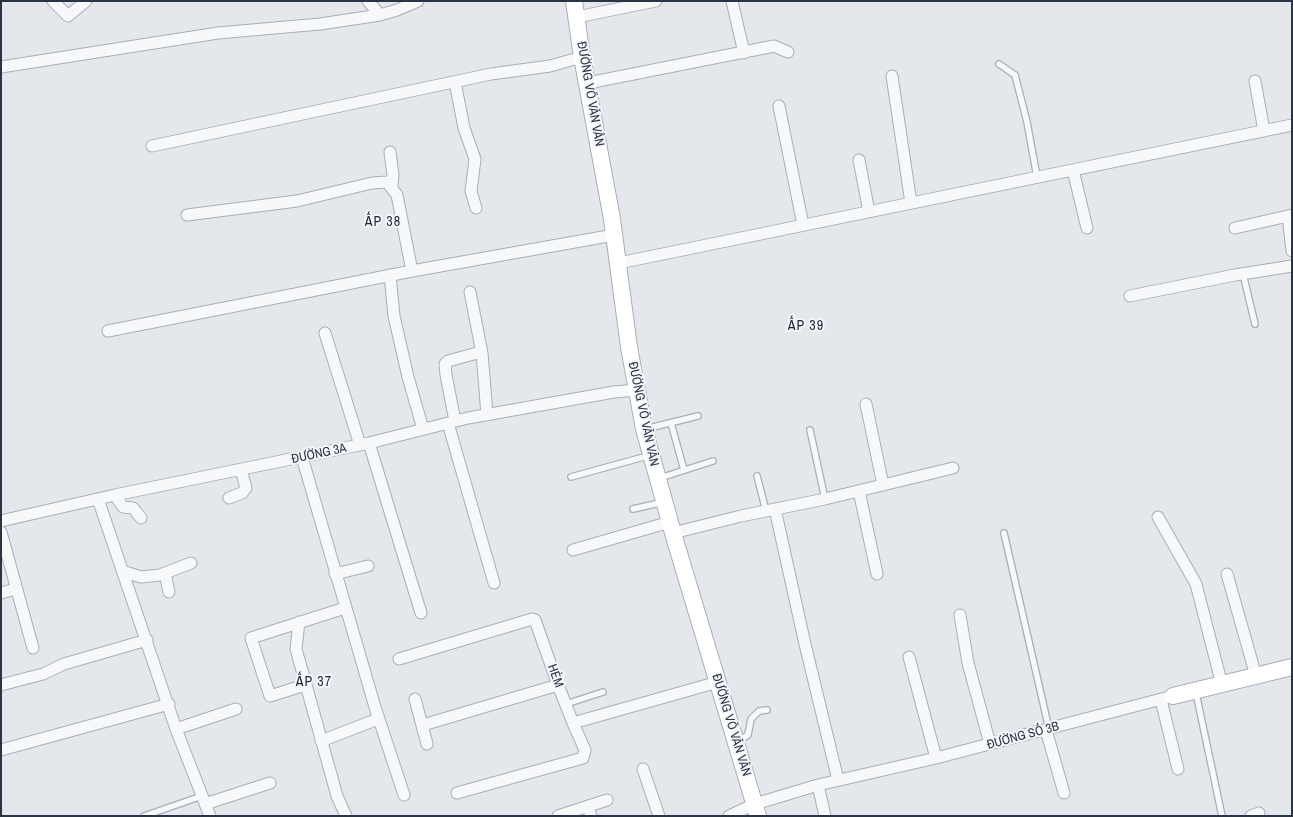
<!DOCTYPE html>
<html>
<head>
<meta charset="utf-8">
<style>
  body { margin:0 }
  #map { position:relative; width:1293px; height:817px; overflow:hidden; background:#e4e7ec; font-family:"Archivo Narrow",sans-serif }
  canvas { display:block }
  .frame { position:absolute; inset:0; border:2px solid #2b3445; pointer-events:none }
</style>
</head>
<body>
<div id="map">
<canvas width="1293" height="817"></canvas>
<div class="frame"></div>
</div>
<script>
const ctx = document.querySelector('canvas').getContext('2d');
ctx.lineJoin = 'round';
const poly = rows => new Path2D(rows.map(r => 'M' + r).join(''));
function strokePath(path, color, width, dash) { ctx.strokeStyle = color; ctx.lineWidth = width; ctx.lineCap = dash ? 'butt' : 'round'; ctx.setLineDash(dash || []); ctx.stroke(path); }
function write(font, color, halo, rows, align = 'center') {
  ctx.font = font + ' "Archivo Narrow",sans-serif'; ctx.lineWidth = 4; ctx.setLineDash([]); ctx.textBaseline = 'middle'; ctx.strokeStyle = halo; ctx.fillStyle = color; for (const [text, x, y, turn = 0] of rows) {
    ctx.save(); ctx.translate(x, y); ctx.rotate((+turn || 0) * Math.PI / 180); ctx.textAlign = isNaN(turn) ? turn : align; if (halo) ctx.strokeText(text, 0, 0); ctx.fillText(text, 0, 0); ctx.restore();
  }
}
const lane = poly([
  [999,64,1015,75,1027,122,1037,177],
  [1243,274,1255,324],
  [671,423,684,470],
  [645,429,698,416],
  [810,430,825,499],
  [757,476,766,511],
  [571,477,651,455],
  [660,478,713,461],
  [633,509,664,502],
  [1004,533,1049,729],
  [1196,693,1222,816],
  [566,704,603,692],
  [736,742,748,735,751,719,759,711,767,710],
  [144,816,202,796]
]);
const street = poly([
  [53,1,68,16,86,1],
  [368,1,380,15],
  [732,1,744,53],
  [577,17,656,1],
  [1,67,218,33,320,24,380,15,397,10,418,1],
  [892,76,911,203],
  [1255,81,1264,131],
  [455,82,464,128,475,159,471,191,476,208],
  [588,83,774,46,788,52],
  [779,106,803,225],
  [152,146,491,74,550,66,582,57],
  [390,152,393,175,392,186],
  [859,160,869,212],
  [1073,170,1087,228],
  [187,215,297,201,372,183,387,182,397,195,412,271],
  [1288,216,1292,251],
  [1235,228,1292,215],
  [619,263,1292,125],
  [390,275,394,316,408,377,423,429],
  [470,292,482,353,487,415],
  [1130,296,1235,275,1292,266],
  [108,331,412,271,614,235],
  [325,333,360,445],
  [866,404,883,485],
  [455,421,446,375,445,364,448,361,481,352],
  [448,423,494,583],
  [369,443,421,613],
  [302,457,375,707,404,795],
  [859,491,877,574],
  [115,495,123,507,133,508,141,518],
  [229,498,242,493,246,488,241,470],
  [98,499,176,729,210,816],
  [775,509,805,644,838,780],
  [1158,517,1196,584,1222,685],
  [1,521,115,495,369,443,468,418,614,392,637,390],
  [1,532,33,648],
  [673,533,741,516,825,499,953,468],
  [573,550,670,522],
  [122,571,141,577,160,575,191,563],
  [165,573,169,592],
  [335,574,368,566],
  [1227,574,1256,676],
  [1,593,16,589],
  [960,615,968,663,990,744],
  [299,622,296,649,337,796,346,816],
  [909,657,936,758],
  [399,659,532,619,535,620,558,685,573,723,718,682],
  [1,685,43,674,64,664,147,640],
  [305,685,270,696,251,638,345,608],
  [415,699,427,744],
  [1161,700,1178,769],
  [423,725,558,685],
  [176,729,236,709],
  [1046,730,1064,793],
  [321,741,378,719],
  [1,750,169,704],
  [643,769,659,816],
  [818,785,825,816],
  [457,793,583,758,585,750,573,723],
  [205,804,270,783],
  [588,806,591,816],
  [558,816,607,800],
  [729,816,755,804,818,785,936,758,1173,696],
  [1251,816,1259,813]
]);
const secondary = poly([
  [574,1,582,57,612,219,629,347,644,429,675,540,758,816],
  [1173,696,1292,667]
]);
strokePath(lane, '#a9aeb7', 8);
strokePath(street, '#a9aeb7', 13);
strokePath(secondary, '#a9aeb7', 18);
strokePath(lane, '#f7f8fa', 5.5);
strokePath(street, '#f7f8fa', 11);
strokePath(secondary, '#fff', 16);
write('13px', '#2b3445', '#f4f6f9', [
  ["ĐƯỜNG VÕ VĂN VÂN",590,94,80],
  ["ĐƯỜNG VÕ VĂN VÂN",643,414,78],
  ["ĐƯỜNG 3A",319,454,-12],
  ["HẺM",555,676,70],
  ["ĐƯỜNG VÕ VĂN VÂN",731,725,73],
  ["ĐƯỜNG SỐ 3B",1023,736,-15]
]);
ctx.letterSpacing = '1px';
write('14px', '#1d2536', '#f4f6f9', [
  ["ẤP 38",383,222],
  ["ẤP 39",806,326],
  ["ẤP 37",314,682]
]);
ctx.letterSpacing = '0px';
</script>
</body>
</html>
